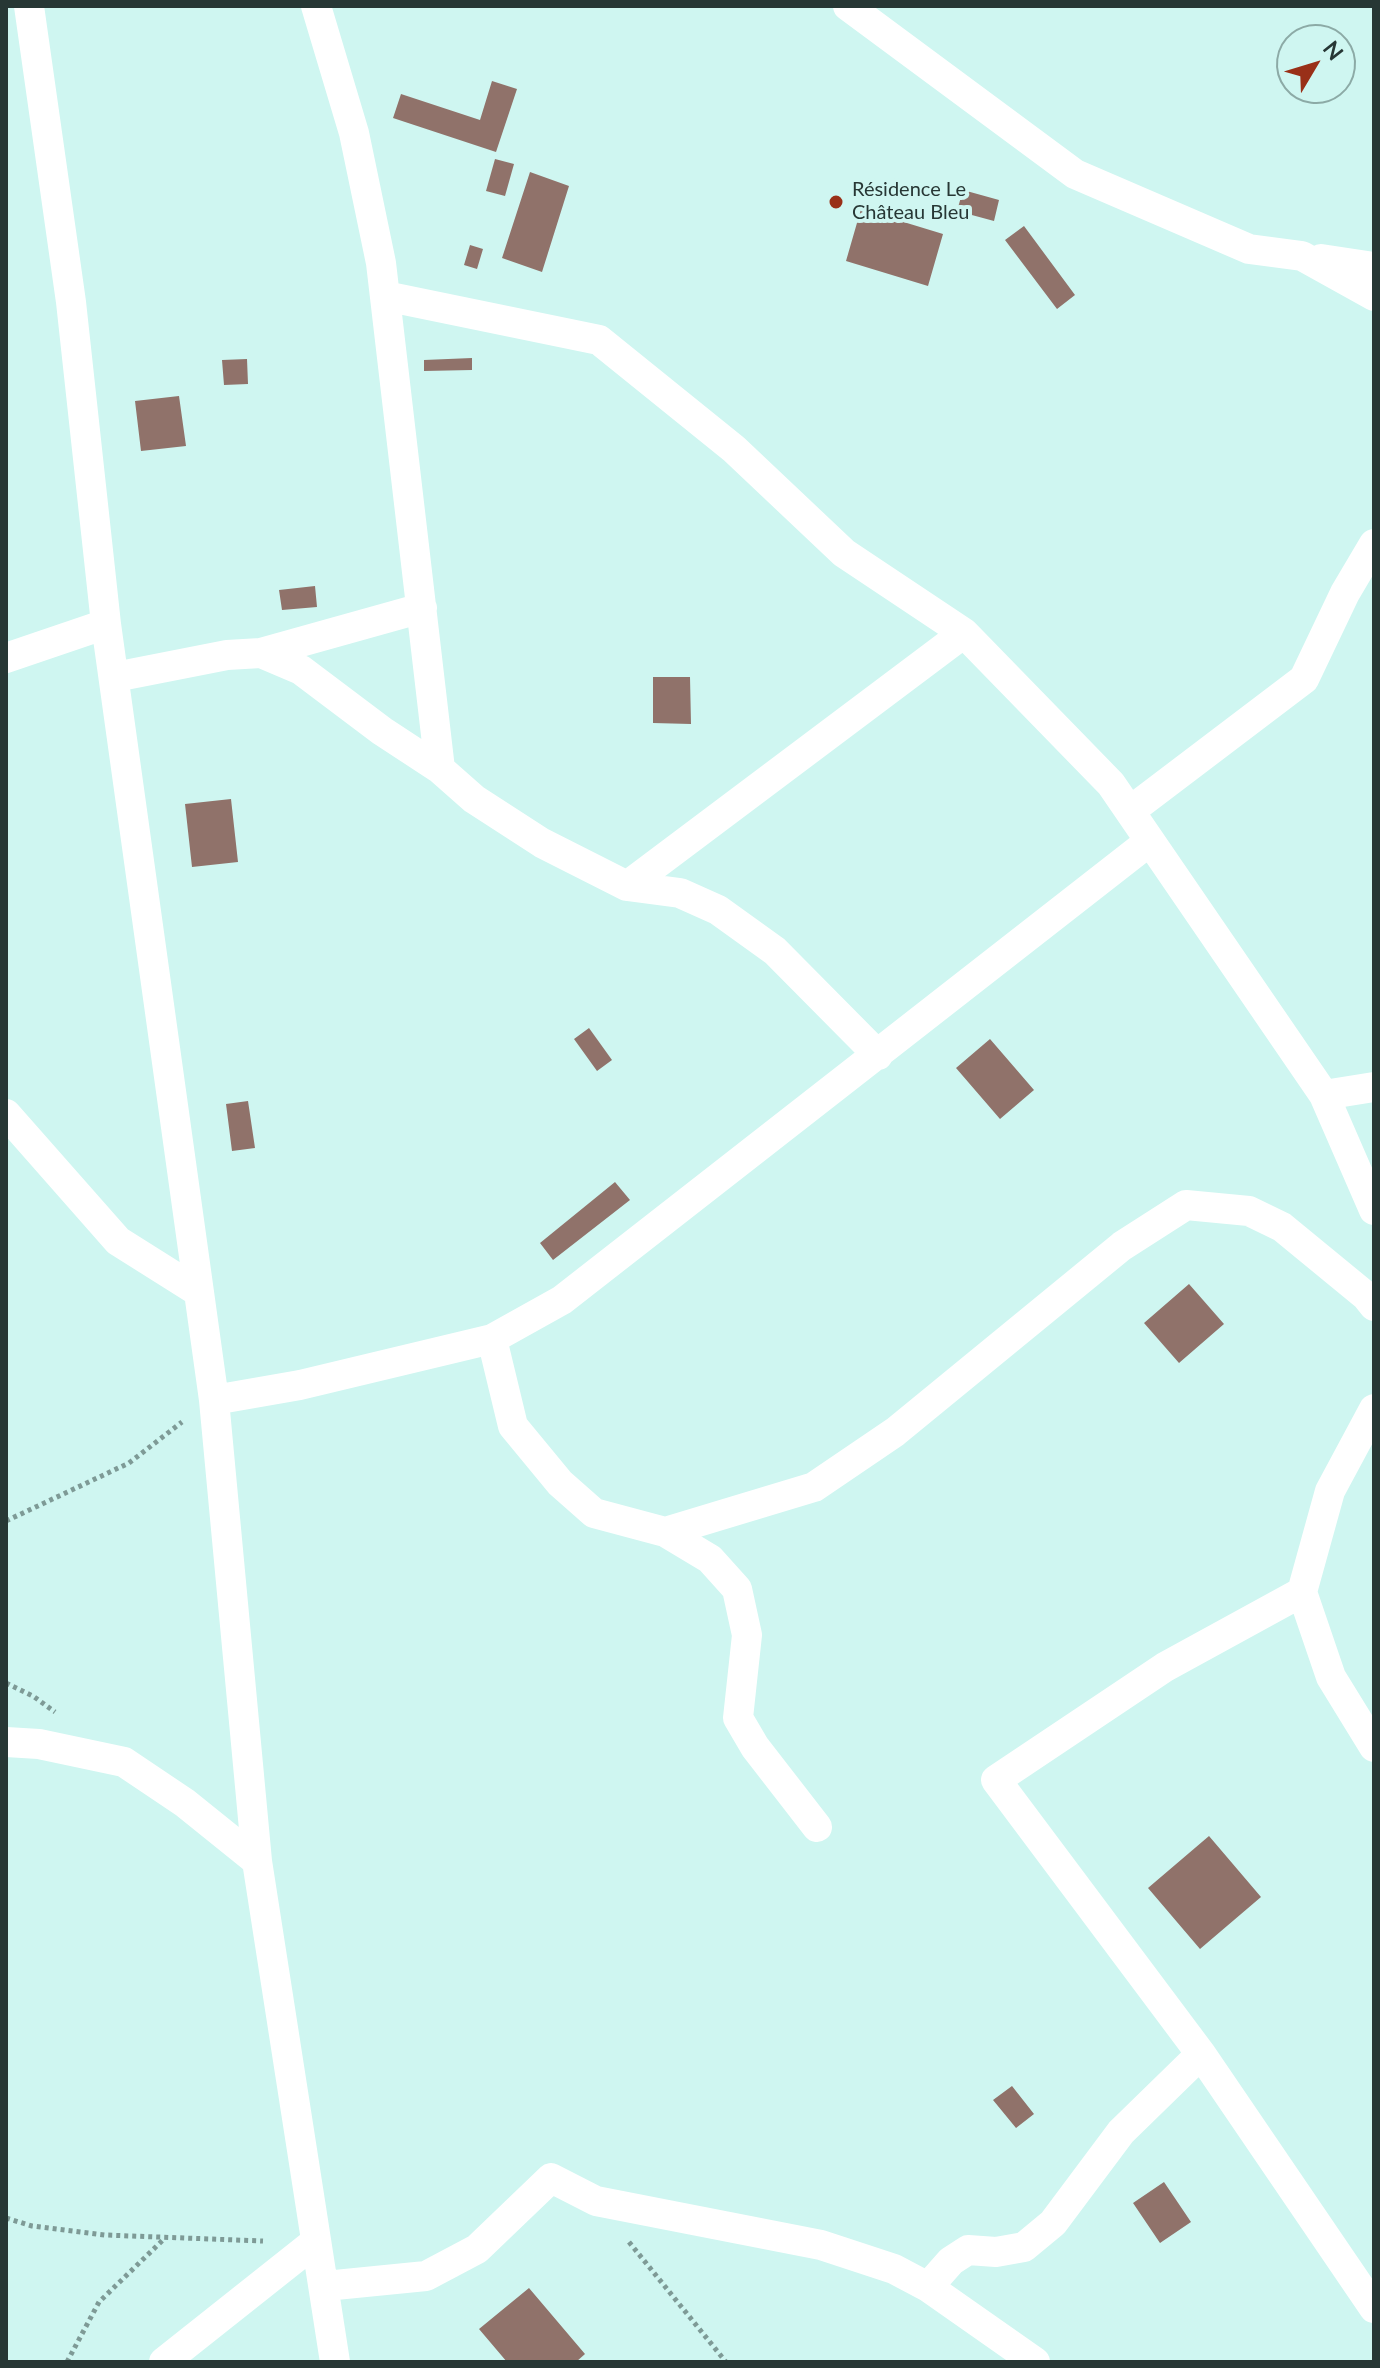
<!DOCTYPE html>
<html>
<head>
<meta charset="utf-8">
<style>
  body { margin:0 }
  #map { position:relative; width:1380px; height:2368px; overflow:hidden; background:#cff6f1; font-family:Lato,sans-serif }
  canvas { display:block }
  .frame { position:absolute; inset:0; border:8px solid #273735; pointer-events:none }
  .north { position:absolute; left:1276px; top:24px; width:80px; height:80px; box-sizing:border-box; background:#cff6f1; border:2px solid #8caaa6; border-radius:50%; rotate:52deg; font-size:22px; font-weight:700; line-height:32px; text-align:center; color:#273735 }
  .north::after { content:''; display:block; margin:auto; width:28px; height:36px; background:#993018; clip-path:polygon(50% 0,100% 100%,50% 72%,0 100%) }
</style>
</head>
<body>
<div id="map">
<canvas width="1380" height="2368"></canvas>
<div class="frame"></div>
<div class="north">N</div>
</div>
<script>
const ctx = document.querySelector('canvas').getContext('2d');
ctx.lineJoin = 'round';
function fillPath(path, color) { ctx.fillStyle = color; ctx.fill(path, 'evenodd'); }
const poly = rows => new Path2D(rows.map(r => 'M' + r).join(''));
function strokePath(path, color, width, dash) { ctx.strokeStyle = color; ctx.lineWidth = width; ctx.lineCap = dash ? 'butt' : 'round'; ctx.setLineDash(dash || []); ctx.stroke(path); }
function write(font, color, halo, rows, align = 'center') {
  ctx.font = font + ' Lato,sans-serif'; ctx.lineWidth = 8; ctx.setLineDash([]); ctx.textBaseline = 'middle'; ctx.strokeStyle = halo; ctx.fillStyle = color; for (const [text, x, y, turn = 0] of rows) {
    ctx.save(); ctx.translate(x, y); ctx.rotate((+turn || 0) * Math.PI / 180); ctx.textAlign = isNaN(turn) ? turn : align; if (halo) ctx.strokeText(text, 0, 0); ctx.fillText(text, 0, 0); ctx.restore();
  }
}
fillPath(poly([
  [492,81,517,89,496,152,393,118,401,94,480,120],
  [495,159,514,164,505,196,486,191],
  [530,172,569,186,542,272,502,258],
  [963,190,999,200,994,221,957,211],
  [861,209,943,234,928,286,846,261],
  [1024,226,1075,295,1057,309,1005,240],
  [470,245,483,249,477,269,464,265],
  [472,358,472,370,424,371,424,360],
  [247,359,248,384,224,385,222,360],
  [179,396,186,446,141,451,135,401],
  [315,586,317,607,282,610,279,590],
  [653,677,690,677,691,724,653,723],
  [231,799,238,862,192,867,185,804],
  [589,1028,612,1060,597,1071,574,1039],
  [990,1039,1034,1090,1000,1119,956,1068],
  [248,1101,255,1148,232,1151,226,1104],
  [615,1182,630,1200,553,1260,540,1243],
  [1189,1284,1224,1324,1179,1363,1144,1323],
  [1209,1836,1261,1897,1200,1949,1148,1888],
  [1012,2086,1034,2114,1016,2128,993,2100],
  [1164,2182,1191,2222,1160,2243,1133,2203],
  [529,2288,585,2354,576,2362,507,2362,479,2329]
]), '#90726a');
strokePath(poly([
  [6,1521,129,1463,182,1422],
  [6,1683,33,1696,55,1712],
  [6,2218,32,2226,105,2235,263,2241],
  [629,2242,726,2362],
  [67,2362,99,2302,165,2238]
]), '#7e9a96', 5, [4, 4]);
strokePath(poly([
  [29,6,71,302,106,624,214,1400,257,1861,335,2362],
  [316,6,354,133,381,263,440,769],
  [848,6,1075,174,1249,249,1302,256,1374,296],
  [1321,259,1374,267],
  [385,296,599,340,734,449,844,553,964,633,1111,784,1324,1095,1374,1210],
  [261,653,422,608],
  [6,658,106,624],
  [115,677,227,655,261,653,301,670,382,731,440,769,474,799,542,843,627,886,680,893,718,910,775,951,878,1055],
  [1130,811,1304,679,1345,593,1374,544],
  [627,886,964,633],
  [1324,1095,1374,1087],
  [6,1114,118,1241,199,1292],
  [492,1339,513,1426,560,1483,594,1513,665,1532,710,1559,737,1589,747,1635,738,1718,755,1747,817,1827],
  [214,1400,300,1385,492,1339,562,1300,1150,841],
  [1374,1409,1330,1491,1302,1592,1331,1677,1374,1747],
  [665,1532,814,1487,895,1432,1122,1246,1186,1205,1249,1211,1282,1227,1366,1296,1374,1306],
  [1302,1592,1165,1667,996,1780,1201,2054,1374,2308],
  [6,1742,39,1744,124,1762,185,1803,257,1861],
  [325,2286,426,2276,477,2249,551,2178,596,2201,821,2245,894,2269,928,2287,951,2261,968,2250,996,2252,1024,2247,1053,2223,1121,2132,1201,2054],
  [928,2287,1035,2362],
  [164,2362,314,2243]
]), '#fff', 30);
for (const [x, y, r, color] of [
  [836,202,8,"#993018"]
]) { const dot = new Path2D(); dot.arc(x, y, r, 0, 2 * Math.PI); ctx.fillStyle = color; ctx.fill(dot); strokePath(dot, '#cff6f1', 3); }
write('20px', '#273735', '#cff6f1', [
  ["Résidence Le",852,190],
  ["Château Bleu",852,213]
], 'left');
</script>
</body>
</html>
